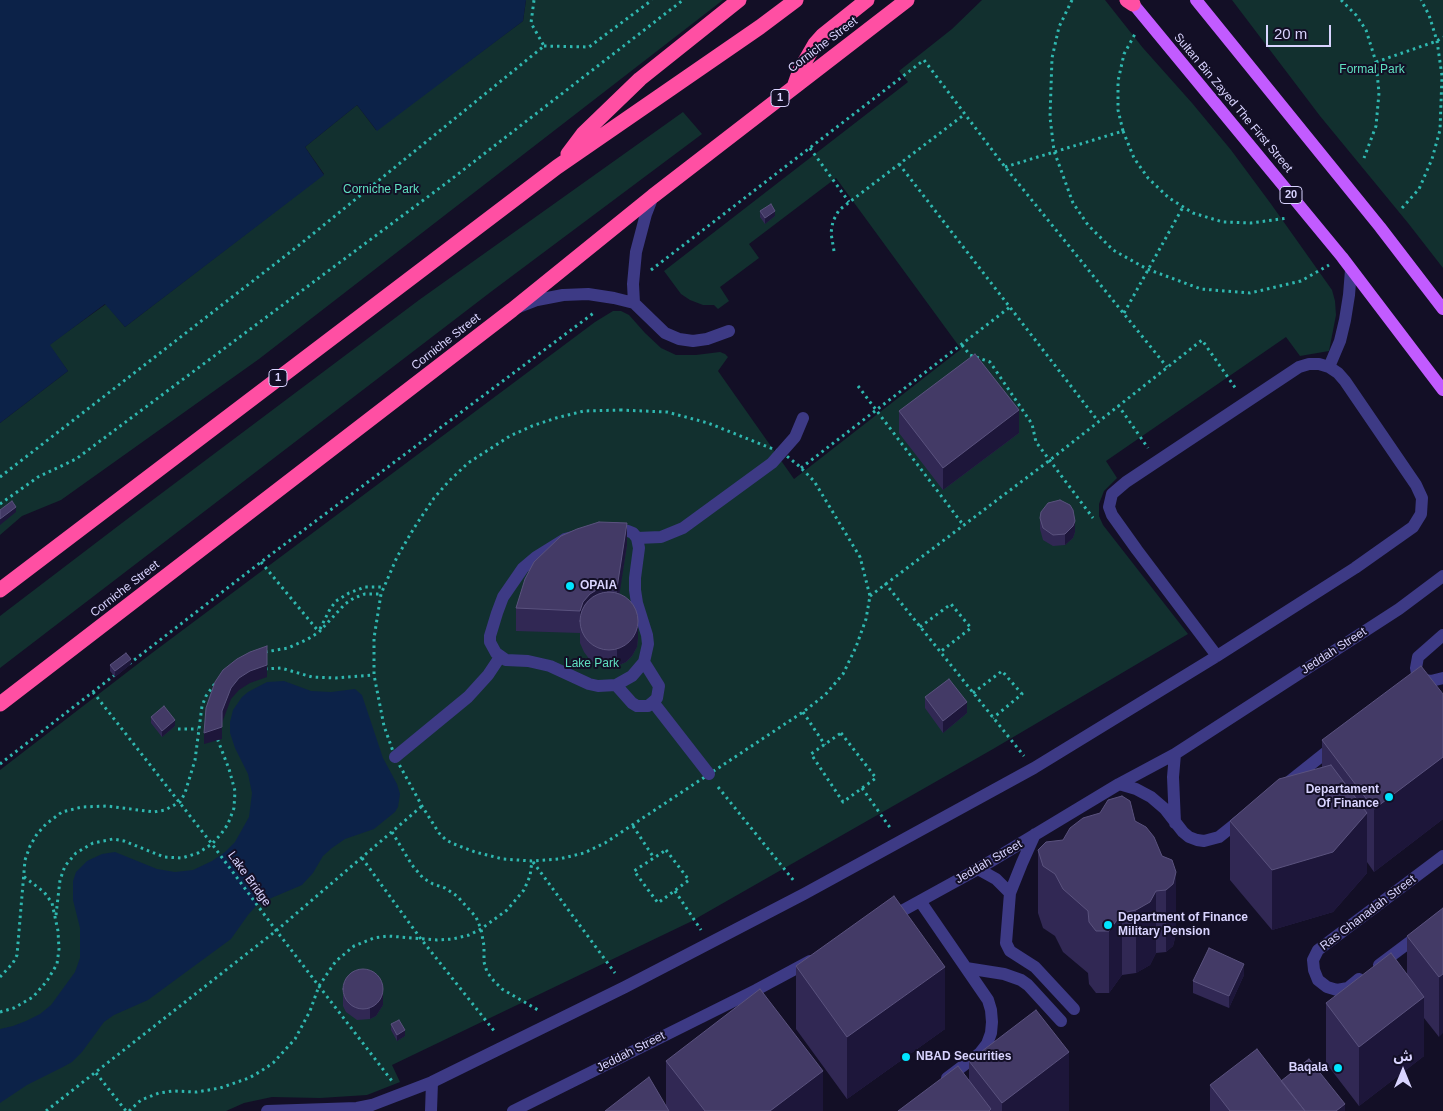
<!DOCTYPE html>
<html>
<head>
<meta charset="utf-8">
<style>
  body { margin:0 }
  #map { position:relative; width:1443px; height:1111px; overflow:hidden; background:#130f26; font-family:Arial,"Noto Sans Arabic",sans-serif }
  canvas { display:block }
  .north { position:absolute; left:1378px; top:1046px; width:50px; height:50px; -webkit-text-stroke:4px #130f26; paint-order:stroke; rotate:0deg; font-size:14px; font-weight:700; line-height:20px; text-align:center; color:#d9d4ff }
  .north::after { content:''; display:block; margin:auto; width:18px; height:22px; background:#d9d4ff; clip-path:polygon(50% 0,100% 100%,50% 72%,0 100%) }
  .scale { position:absolute; left:1266px; top:25px; width:65px; height:22px; box-sizing:border-box; border:2px solid #d9d4ff; border-top:0; padding-left:6px; font-size:15px; line-height:18px; white-space:nowrap; color:#d9d4ff; -webkit-text-stroke:4px #130f26; paint-order:stroke }
</style>
</head>
<body>
<div id="map">
<canvas width="1443" height="1111"></canvas>
<div class="north">ش</div>
<div class="scale">20 m</div>
</div>
<script>
const ctx = document.querySelector('canvas').getContext('2d');
ctx.lineJoin = 'round';
function fillPath(path, color) { ctx.fillStyle = color; ctx.fill(path, 'evenodd'); }
const poly = rows => new Path2D(rows.map(r => 'M' + r).join(''));
function strokePath(path, color, width, dash) { ctx.strokeStyle = color; ctx.lineWidth = width; ctx.lineCap = dash ? 'butt' : 'round'; ctx.setLineDash(dash || []); ctx.stroke(path); }
function write(font, color, halo, rows, align = 'center') {
  ctx.font = font + ' Arial,sans-serif'; ctx.lineWidth = 4; ctx.setLineDash([]); ctx.textBaseline = 'middle'; ctx.strokeStyle = halo; ctx.fillStyle = color; for (const [text, x, y, turn = 0] of rows) {
    ctx.save(); ctx.translate(x, y); ctx.rotate((+turn || 0) * Math.PI / 180); ctx.textAlign = isNaN(turn) ? turn : align; if (halo) ctx.strokeText(text, 0, 0); ctx.fillText(text, 0, 0); ctx.restore();
  }
}
fillPath(poly([
  [526,0,723,0,259,359,61,500,22,516,0,535,0,423,68,371,49,345,106,304,125,327,324,174,305,147,357,105,376,130,523,21],
  [982,0,1105,0,1143,48,1192,103,1231,150,1271,204,1332,290,1335,301,1336,315,1329,351,1300,356,1286,337,1106,461,1117,478,1104,491,1099,504,1099,516,1103,525,1188,634,993,749,690,922,392,1065,400,1082,367,1095,320,1098,272,1097,244,1103,226,1111,0,1111,0,770,152,653,595,322,613,311,621,311,629,315,645,333,661,348,676,355,696,355,720,352,725,354,728,357,718,371,794,479,961,349,836,178,749,244,759,258,720,287,729,301,718,309,714,305,703,305,690,300,681,294,664,271,908,82,899,71,952,29],
  [1232,0,1443,0,1443,268,1408,223,1320,116],
  [683,112,702,134,492,291,0,668,0,616,122,523,419,300]
]), '#12302f');
fillPath(poly([
  [0,0,526,0,523,21,377,131,357,105,305,147,324,175,125,327,105,304,50,345,68,371,0,423],
  [284,681,311,691,331,692,355,689,362,695,383,758,397,784,400,794,398,807,395,812,374,829,345,839,332,848,323,856,313,873,302,885,269,899,256,906,248,915,231,939,148,1000,114,1015,104,1022,82,1052,72,1062,63,1067,27,1085,0,1103,0,1029,13,1026,26,1021,40,1014,51,1005,75,972,80,958,80,928,73,900,73,881,76,872,87,861,102,854,115,852,157,869,175,872,193,870,212,861,225,852,235,842,249,817,252,793,248,774,235,748,230,733,230,722,233,710,242,697,248,692,267,682]
]), '#0c2248');
strokePath(poly([
  [1072,0,1059,27,1052,58,1050,117,1054,151,1073,203,1088,225,1113,250,1147,269,1201,289,1250,293,1301,281,1329,265],
  [1341,0,1356,15,1366,30,1376,62,1379,93,1376,126,1364,158],
  [544,46,589,47,652,0],
  [1376,62,1437,41,1443,37],
  [1123,131,1134,158,1148,178,1169,198,1193,213,1223,222,1251,223,1288,218],
  [810,148,849,202],
  [899,164,1098,421],
  [1005,167,1123,131,1118,110,1118,81,1124,54,1135,34],
  [1402,208,1419,189,1432,159,1440,130,1442,76,1437,41,1429,15,1421,0],
  [834,251,831,233,833,221,839,210,965,114],
  [651,270,924,60,1005,167,1167,367],
  [1124,313,1183,207],
  [962,345,970,355,990,362,1032,424,1036,442,1093,518],
  [858,386,964,526],
  [1118,405,1148,448],
  [620,410,667,412,708,423,783,453,799,466,814,481,860,557,870,596,866,619,856,647,843,674,825,695,803,712,605,843,584,853,559,859,532,861,503,859,475,852,454,844,446,840,439,833,422,806,395,757,384,726,374,675,374,638,381,594,397,557,414,528,434,498,449,481,468,463,510,436,532,426,556,418,584,411,620,410],
  [801,468,1010,307],
  [0,477,298,246,544,46,531,23,534,0],
  [0,504,38,477,76,459,449,181,683,0],
  [261,562,319,632],
  [885,583,1024,756],
  [870,596,1050,460,1202,340,1236,389],
  [920,627,951,604,971,628,940,652],
  [320,629,330,609,336,601,349,593,365,587,384,587],
  [265,652,288,648,308,639,319,632,345,604,354,598,365,594,381,594],
  [129,664,261,562,595,312],
  [265,669,281,668,312,677,336,678,374,675],
  [93,692,212,844,272,925,392,1081],
  [973,693,1002,671,1022,694,993,718],
  [803,712,825,745],
  [178,729,198,729],
  [841,733,876,778,843,802,811,754,841,733],
  [0,764,116,674],
  [718,787,794,881],
  [862,788,891,829],
  [633,826,654,858],
  [392,832,412,865,423,878,433,884,445,888,457,896,476,917,481,929,484,946,484,962,487,972,494,981,502,989,538,1010],
  [666,850,689,880,658,903,634,871,666,850],
  [362,858,421,939,495,1032],
  [533,862,615,973],
  [675,891,701,930],
  [56,915,60,880,65,866,76,853,93,843,113,839,124,841,164,857,182,858,198,853,212,844,221,834,228,824,234,808,235,791,229,769,217,738],
  [0,977,13,963,17,955,25,860,30,846,37,834,46,824,62,812,82,807,107,806,154,812,165,810,180,802,185,793,195,760,202,706,206,696,216,682],
  [0,1012,14,1008,33,997,47,981,57,964,59,949,58,931,52,903,44,892,23,876],
  [96,1073,126,1111],
  [46,1111,277,930,422,806],
  [129,1111,141,1100,159,1093,173,1091,197,1092,220,1088,249,1078,261,1071,273,1063,295,1039,310,1011,319,986,329,971,336,961,354,946,374,938,388,936,437,940,453,939,469,935,481,929,507,910,524,890,530,876,532,861]
]), '#2fb8b0', 3, [2.5, 4]);
strokePath(poly([
  [634,303,633,284,636,252,646,214,653,196],
  [519,307,537,300,563,295,588,294,614,298,634,303,665,333,679,339,693,341,707,339,729,331],
  [1329,367,1340,341,1345,320,1349,295,1351,270],
  [616,528,628,531,633,533,637,538,639,548,635,578,635,590,637,603,647,635,648,644,644,662,632,676,616,685,598,686,589,684,550,666,528,661,506,660,496,653,490,642,490,636,497,613,503,597,523,568,536,557,565,539,599,530,616,528],
  [637,538,661,537,683,528,772,463,795,437,803,418],
  [1443,635,1418,657,1416,668,1418,679,1443,711],
  [1418,679,1431,681,1443,678],
  [616,685,632,703,637,706,648,706,653,702,657,698,659,686,644,662],
  [653,702,709,774],
  [1175,754,1173,777,1175,823],
  [395,757,468,697,488,675,500,657],
  [1119,784,1136,789,1151,797,1165,809,1183,832,1189,837,1197,840,1204,841,1219,837,1244,817],
  [1285,785,1334,746],
  [1035,834,1022,863,1010,893,1006,943,1010,951,1035,967,1074,1009],
  [978,869,996,879,1010,893],
  [920,901,988,1000,991,1010,992,1022,991,1033,987,1044,980,1053,947,1078],
  [889,918,978,869,1119,784,1175,754,1399,609,1443,576],
  [1379,965,1443,917],
  [966,968,1004,974,1021,980,1028,985,1061,1021],
  [1359,979,1348,988,1337,990,1327,987,1318,980,1314,970,1313,960,1318,950,1443,856],
  [267,1111,357,1108,372,1105,432,1082,625,987,804,894,1034,768,1217,656,1355,568,1413,527,1421,514,1422,498,1416,485,1345,381,1338,373,1329,367,1319,364,1309,364,1299,367,1126,482,1112,494,1109,507,1112,515,1137,550,1217,656],
  [431,1111,432,1082],
  [513,1111,756,990,810,961]
]), '#3d3a85', 12);
strokePath(poly([
  [1130,0,1342,257,1443,390],
  [1196,0,1380,227,1443,309]
]), '#c25bff', 12);
strokePath(poly([
  [1127,0,1133,4],
  [794,87,800,70,815,44,823,35,867,0],
  [568,154,583,134,640,79,739,0],
  [0,590,557,167,760,27,796,0],
  [0,704,512,310,653,196,907,0]
]), '#ff4fa3', 15);
fillPath(poly([
  [760,211,775,216,765,224,760,217],
  [899,411,1019,433,943,490,899,433],
  [1040,518,1075,532,1073,538,1065,545,1053,546,1043,540,1040,529],
  [627,545,619,594,638,638,637,647,632,656,626,662,617,666,608,667,598,665,590,660,584,652,580,643,580,633,516,631,516,608],
  [131,664,115,677,110,671,110,665],
  [1443,694,1443,819,1374,872,1367,862,1367,873,1333,912,1272,930,1230,880,1230,821,1322,768,1322,740],
  [925,697,967,713,943,733,925,708],
  [151,717,175,726,162,737,151,723],
  [1135,821,1154,837,1176,934,1173,946,1166,952,1156,953,1150,965,1136,973,1122,975,1109,993,1096,993,1089,984,1088,973,1063,952,1055,936,1043,928,1038,913,1038,850,1063,840],
  [1443,908,1439,1037,1424,1018,1424,1056,1359,1106,1326,1063,1326,1003,1407,974,1407,936],
  [796,966,945,1029,847,1099,796,1029],
  [1244,975,1229,1008,1193,993,1193,981],
  [343,995,383,999,383,1005,376,1016,370,1019,357,1020,346,1012,343,1006],
  [391,1024,405,1036,397,1041,391,1030],
  [666,1061,823,1111,605,1111,666,1106],
  [969,1061,1069,1111,898,1111,969,1080],
  [1281,1081,1345,1111,1210,1111,1210,1085]
]), '#312854');
fillPath(poly([
  [775,211,775,216,765,224,765,218],
  [1019,410,1019,433,943,490,943,468],
  [16,507,16,512,0,525,0,519],
  [1075,521,1075,532,1073,538,1065,545,1065,534],
  [627,523,627,545,617,610,617,588],
  [607,586,607,609,580,626,580,611,583,602,590,594,598,589],
  [638,621,638,638,637,647,632,656,626,662,617,666,617,649],
  [131,659,131,664,115,677,115,671],
  [267,665,267,677,250,683,239,690,231,699,222,723,222,711,231,688,239,678,250,671],
  [967,702,967,713,943,733,943,721],
  [175,720,175,726,162,737,162,731],
  [222,727,222,739,204,744,204,733],
  [1443,757,1443,819,1374,872,1374,809],
  [1367,813,1367,873,1333,912,1272,930,1272,870],
  [1176,872,1176,934,1173,946,1166,952,1166,890],
  [1156,891,1156,953,1150,965,1136,973,1136,910],
  [1122,913,1122,975,1109,993,1109,931],
  [1244,964,1244,975,1229,1008,1229,996],
  [945,967,945,1029,847,1099,847,1037],
  [1443,974,1443,1033,1439,1037,1439,977],
  [383,987,383,1005,376,1016,370,1019,370,1008],
  [1424,997,1424,1056,1359,1106,1359,1047],
  [405,1030,405,1036,397,1041,397,1035],
  [1069,1052,1069,1111,1002,1111,1002,1103],
  [823,1071,823,1111,770,1111],
  [1345,1104,1345,1111,1336,1111]
]), '#1d163a');
const building = poly([
  [771,204,775,211,765,218,760,211,771,204],
  [975,354,1019,410,943,468,899,411,975,354],
  [1060,500,1070,505,1073,510,1075,521,1073,526,1065,534,1053,535,1043,528,1040,518,1041,512,1048,503,1060,500],
  [12,501,16,507,0,519,0,510,12,501],
  [599,522,627,523,617,588,607,586,598,589,590,594,583,602,580,611,516,608,525,579,534,562,561,536,577,529,599,522],
  '580 621a29 29 0 1 1 58 0a29 29 0 1 1-58 0Z',
  [267,646,267,665,250,671,239,678,231,688,222,711,222,727,204,733,206,708,215,682,223,670,237,659,250,652,267,646],
  [126,653,131,659,115,671,110,665,126,653],
  [1421,666,1443,694,1443,757,1374,809,1322,740,1421,666],
  [949,679,967,702,943,721,925,697,949,679],
  [164,706,175,720,162,731,151,717,164,706],
  [1331,765,1367,813,1333,852,1272,870,1230,821,1279,779,1331,765],
  [1122,796,1130,801,1135,821,1146,827,1154,837,1162,856,1172,860,1176,872,1173,884,1166,890,1156,891,1150,902,1136,910,1122,913,1109,931,1096,931,1089,922,1088,911,1063,889,1055,874,1043,866,1038,850,1046,842,1063,840,1070,828,1083,818,1100,813,1108,800,1122,796],
  [894,896,945,967,847,1037,796,966,894,896],
  [1443,908,1443,974,1439,977,1407,936,1443,908],
  [1209,948,1244,964,1229,996,1193,981,1209,948],
  [1391,953,1424,997,1359,1047,1326,1003,1391,953],
  '343 989a20 20 0 1 1 40 0a20 20 0 1 1-40 0Z',
  [760,989,823,1071,770,1111,705,1111,666,1061,760,989],
  [1036,1010,1069,1052,1002,1103,969,1061,1036,1010],
  [399,1020,405,1030,397,1035,391,1024,399,1020],
  [1257,1049,1305,1111,1230,1111,1210,1085,1257,1049],
  [1309,1059,1345,1104,1336,1111,1305,1111,1281,1081,1309,1059],
  [958,1066,991,1109,989,1111,898,1111,958,1066],
  [649,1077,669,1111,605,1111,649,1077]
]);
fillPath(building, '#433a66');
strokePath(building, '#5a527e', 1);
for (const [x, y, r, color] of [
  [570,586,5,"#00e5ff"],
  [1389,797,5,"#00e5ff"],
  [1108,925,5,"#00e5ff"],
  [906,1057,5,"#00e5ff"],
  [1338,1068,5,"#00e5ff"]
]) { const dot = new Path2D(); dot.arc(x, y, r, 0, 2 * Math.PI); ctx.fillStyle = color; ctx.fill(dot); strokePath(dot, '#130f26', 2); }
for (const [x, y, w] of [
  [780,98,18],
  [1291,195,22],
  [278,378,18]
]) { const box = new Path2D(); box.roundRect(x - w / 2, y - 8.5, w, 17, 4); ctx.fillStyle = '#130f26'; ctx.fill(box); strokePath(box, '#d9d4ff', 1); }
write('bold 11px', '#d9d4ff', null, [
  ["1",780,98],
  ["20",1291,195],
  ["1",278,378]
]);
write('12px', '#d9d4ff', '#130f26', [
  ["Corniche Street",823,45,-37],
  ["Sultan Bin Zayed The First Street",1233,103,50],
  ["Corniche Street",446,342,-38],
  ["Corniche Street",125,589,-38],
  ["Jeddah Street",1334,651,-33],
  ["Jeddah Street",989,862,-30],
  ["Lake Bridge",249,879,54],
  ["Ras Ghanadah Street",1368,913,-37],
  ["Jeddah Street",631,1052,-27]
]);
write('12px', '#5fe0c0', '#130f26', [
  ["Formal Park",1372,70],
  ["Corniche Park",381,190],
  ["Lake Park",592,664]
]);
write('bold 12px', '#d9d4ff', '#130f26', [
  ["OPAIA",580,586],
  ["Departament",1379,790,"right"],
  ["Of Finance",1379,804,"right"],
  ["Department of Finance",1118,918],
  ["Military Pension",1118,932],
  ["NBAD Securities",916,1057],
  ["Baqala",1328,1068,"right"]
], 'left');
</script>
</body>
</html>
